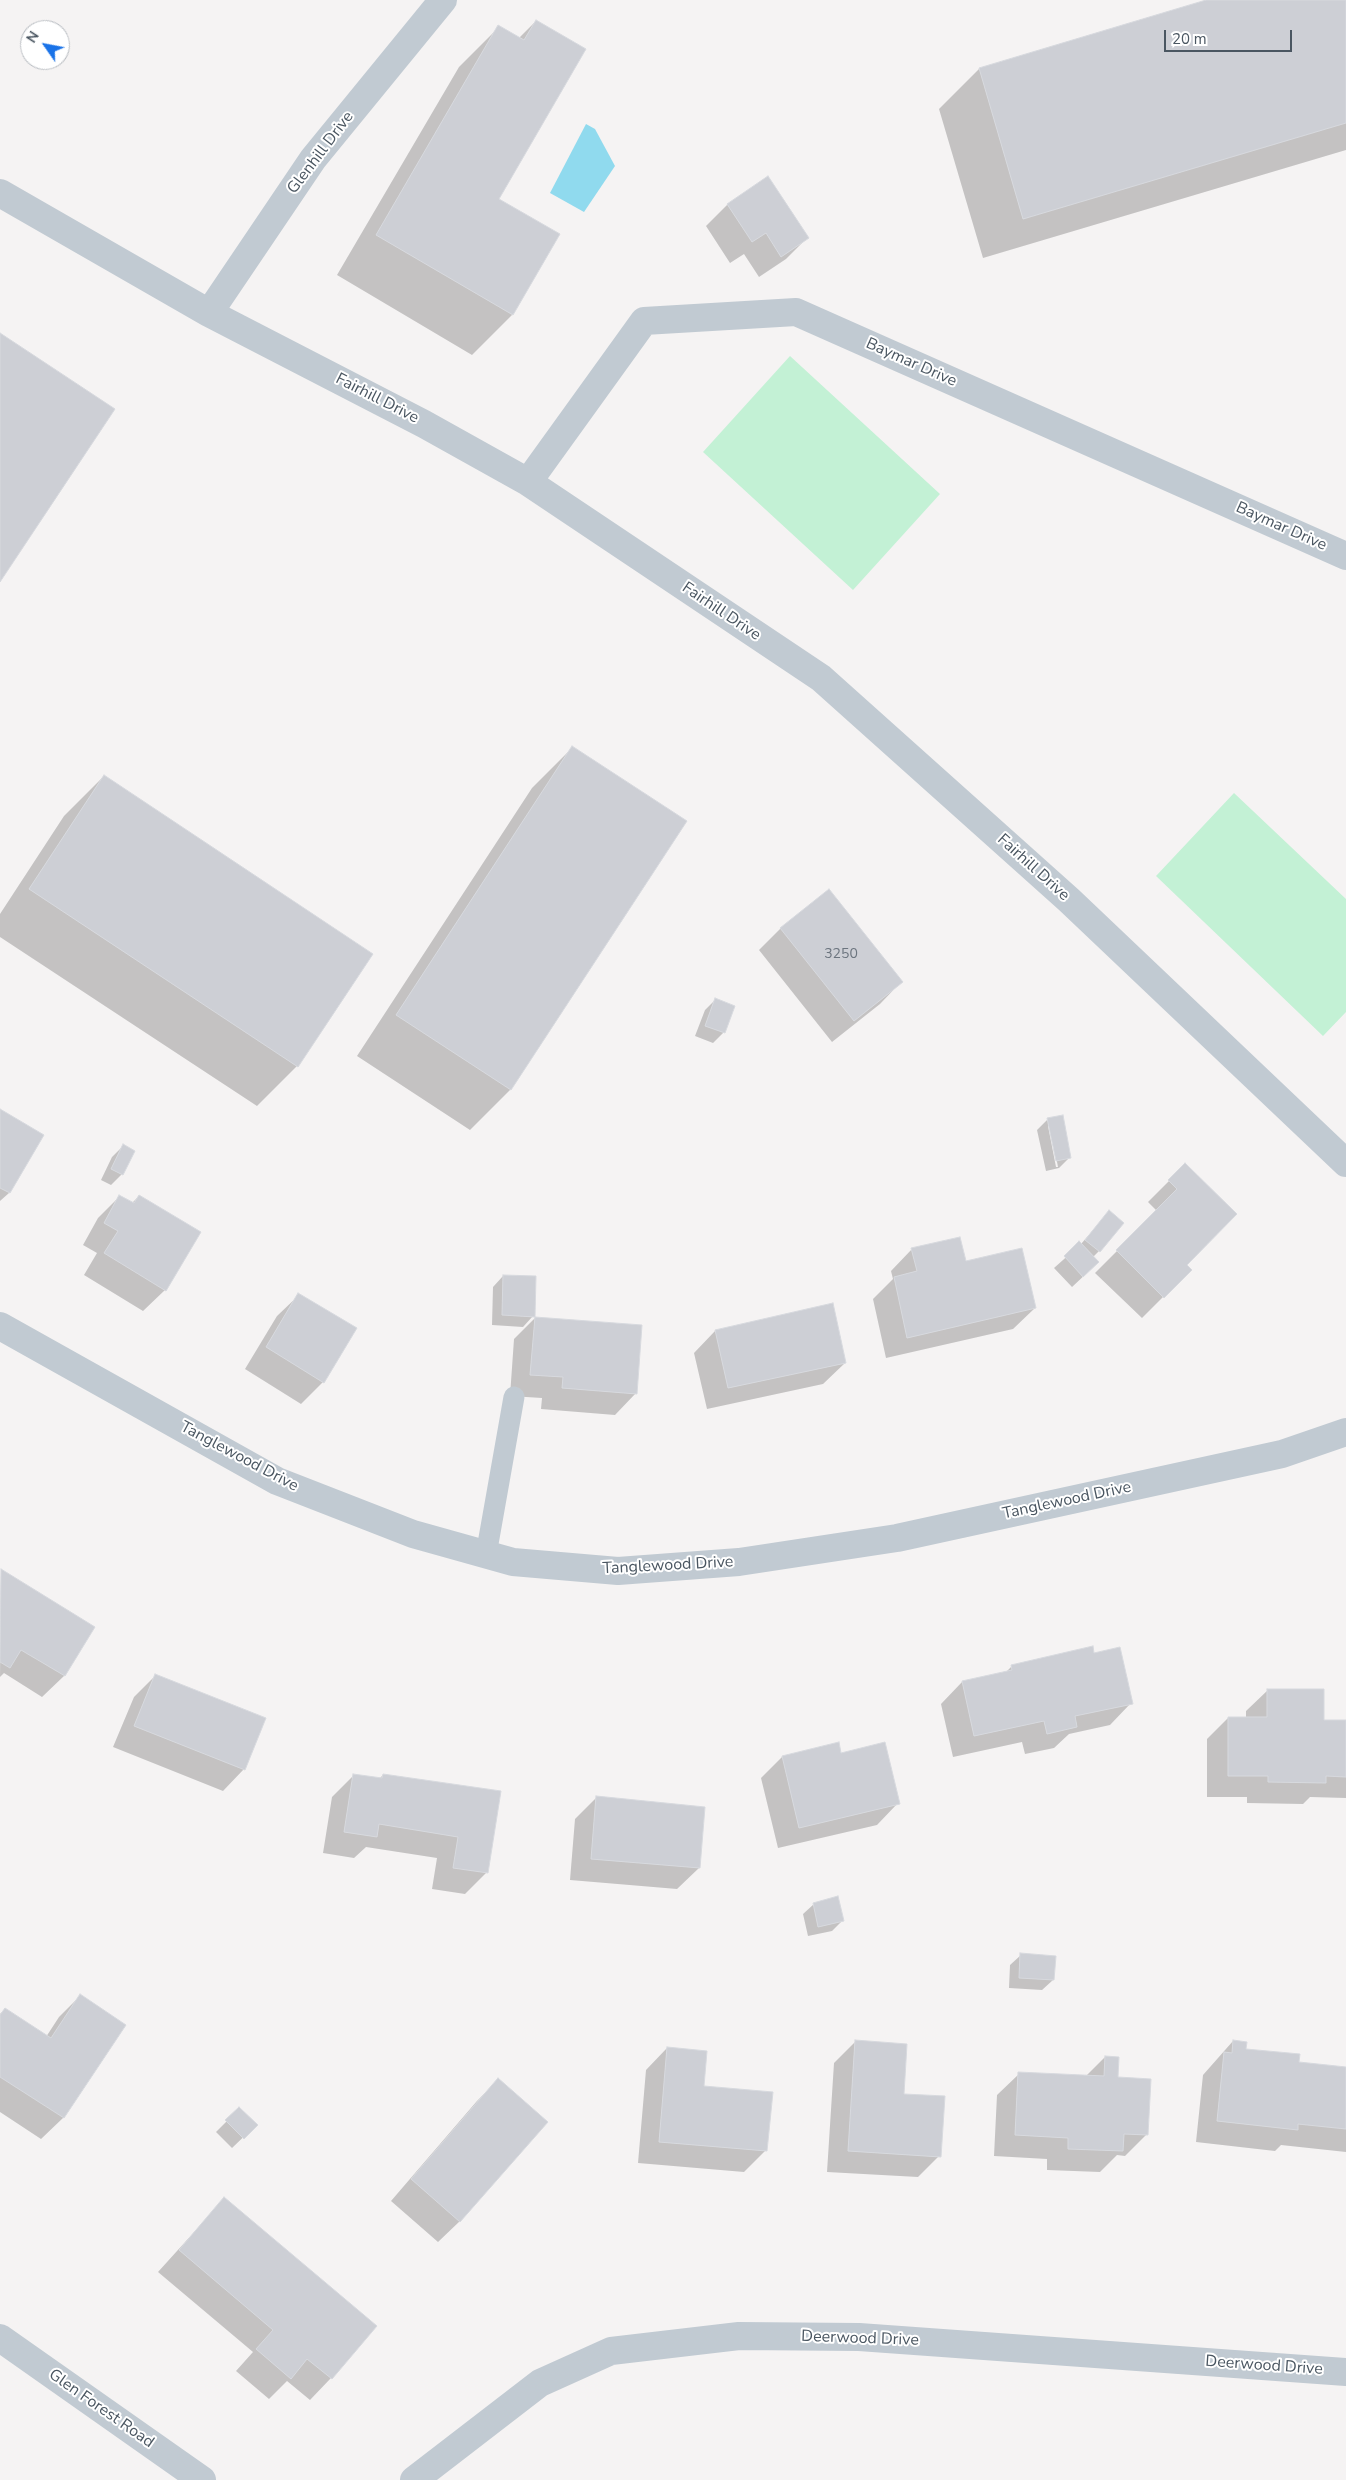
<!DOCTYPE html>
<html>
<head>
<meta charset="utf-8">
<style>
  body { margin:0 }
  #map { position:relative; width:1346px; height:2480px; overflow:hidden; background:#f5f3f3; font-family:"Nunito Sans",sans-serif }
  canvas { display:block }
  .north { position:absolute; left:20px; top:20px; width:50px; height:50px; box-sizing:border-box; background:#fff; border:1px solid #b7bbc0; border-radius:50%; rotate:303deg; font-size:14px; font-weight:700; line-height:20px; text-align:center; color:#4a5661 }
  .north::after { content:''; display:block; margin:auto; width:18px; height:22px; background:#1a73e8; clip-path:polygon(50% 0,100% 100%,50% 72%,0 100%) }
  .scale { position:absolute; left:1164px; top:30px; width:128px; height:22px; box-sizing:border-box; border:2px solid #4a5661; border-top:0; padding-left:6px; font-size:15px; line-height:18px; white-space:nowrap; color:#4a5661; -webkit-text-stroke:4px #fff; paint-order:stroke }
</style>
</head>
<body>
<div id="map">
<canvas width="1346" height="2480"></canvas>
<div class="north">N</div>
<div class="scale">20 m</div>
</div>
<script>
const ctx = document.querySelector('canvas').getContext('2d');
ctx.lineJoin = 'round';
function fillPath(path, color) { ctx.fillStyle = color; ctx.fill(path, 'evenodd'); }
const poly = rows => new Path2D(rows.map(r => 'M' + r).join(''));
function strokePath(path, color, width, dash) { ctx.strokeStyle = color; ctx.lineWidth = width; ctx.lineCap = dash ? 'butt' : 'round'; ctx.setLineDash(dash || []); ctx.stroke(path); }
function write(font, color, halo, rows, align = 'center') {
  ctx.font = font + ' "Nunito Sans",sans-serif'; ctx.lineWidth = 4; ctx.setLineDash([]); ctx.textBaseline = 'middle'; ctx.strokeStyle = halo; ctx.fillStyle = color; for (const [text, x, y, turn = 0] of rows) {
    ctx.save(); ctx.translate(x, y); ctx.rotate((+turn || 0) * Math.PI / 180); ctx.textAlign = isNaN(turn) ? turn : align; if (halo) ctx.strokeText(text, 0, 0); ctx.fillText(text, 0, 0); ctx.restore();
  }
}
fillPath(poly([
  [790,356,940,494,853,590,703,452],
  [1234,793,1346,899,1346,1012,1323,1036,1156,876]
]), '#c3f1d5');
fillPath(poly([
  [586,124,595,129,615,166,584,212,550,193]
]), '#90daee');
fillPath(poly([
  [1211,0,1346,0,1346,150,983,258,939,109,979,69],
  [536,21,497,199,512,315,472,355,337,275,459,67,499,27,519,38],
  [768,178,807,238,786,259,759,277,744,254,730,263,706,226,727,205],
  [572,748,685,821,510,1090,470,1130,357,1056,532,788],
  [104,776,371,954,297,1066,257,1106,0,937,0,914,64,816],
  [829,891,901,982,880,1004,832,1042,759,950,780,929],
  [715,1000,724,1032,713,1043,695,1036,705,1010],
  [0,1111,42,1136,9,1193,0,1201],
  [1048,1119,1070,1157,1059,1168,1046,1171,1037,1130],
  [1048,1126,1050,1126,1058,1167,1056,1167],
  [123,1146,122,1174,111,1185,101,1180,112,1157],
  [1185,1165,1185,1265,1190,1270,1142,1318,1095,1273,1157,1211,1148,1202],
  [120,1196,132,1203,139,1196,165,1290,143,1311,84,1275,97,1253,83,1245,98,1218],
  [1109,1212,1099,1251,1093,1257,1087,1273,1072,1287,1054,1268,1081,1244],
  [912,1249,965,1262,1035,1308,1013,1329,886,1358,873,1299,893,1279,891,1271],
  [503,1276,533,1316,523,1327,492,1325,493,1287],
  [299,1295,323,1382,301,1404,245,1369,277,1316],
  [535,1318,636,1393,615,1415,541,1409,542,1398,510,1396,514,1339],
  [715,1331,845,1363,823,1384,707,1409,694,1353],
  [1,1571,94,1627,64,1676,42,1697,4,1673,0,1677],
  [1093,1655,1131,1703,1110,1725,1069,1734,1054,1748,1025,1754,1022,1742,953,1757,941,1704,962,1682,1005,1673,1012,1666],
  [155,1676,244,1769,223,1791,113,1747,134,1697],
  [1268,1690,1322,1721,1346,1721,1346,1798,1310,1797,1303,1804,1247,1803,1247,1797,1207,1797,1207,1739,1228,1718,1246,1718,1246,1711],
  [838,1744,840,1754,898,1803,877,1825,778,1848,761,1778,782,1757],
  [354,1775,379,1779,383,1775,499,1792,486,1873,465,1894,432,1889,437,1858,366,1847,354,1858,323,1853,332,1797],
  [597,1797,699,1868,677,1889,570,1880,575,1819],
  [814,1904,843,1920,832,1931,808,1936,803,1914],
  [1021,1955,1053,1980,1042,1990,1009,1988,1010,1965],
  [80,1996,125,2025,63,2118,41,2139,0,2112,0,2014,5,2009,46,2037,59,2017],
  [1233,2041,1245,2050,1297,2063,1346,2068,1346,2152,1281,2145,1275,2151,1196,2142,1203,2075],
  [855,2042,903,2095,939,2156,918,2177,827,2172,834,2063],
  [667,2048,766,2150,744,2172,638,2163,646,2070],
  [1105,2057,1147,2134,1125,2156,1117,2155,1100,2172,1047,2170,1047,2159,994,2156,997,2095,1019,2074,1085,2077],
  [498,2080,460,2221,438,2242,391,2201,477,2101],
  [239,2109,256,2125,232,2148,216,2132],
  [224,2199,375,2326,331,2378,310,2400,287,2381,269,2399,236,2371,253,2352,158,2272]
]), '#0003');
const building = poly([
  [1206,0,1346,0,1346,123,1023,219,979,68,1206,0],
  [536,20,586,49,499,199,560,234,513,315,376,235,498,25,524,40,536,20],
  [768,176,809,238,781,257,766,233,752,242,727,204,768,176],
  [0,333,115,409,0,582,0,333],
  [572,746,687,821,511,1090,396,1015,572,746],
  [104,775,373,954,298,1067,29,889,104,775],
  [829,889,903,982,854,1021,780,928,829,889],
  [715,998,735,1006,725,1033,705,1026,715,998],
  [0,1109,44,1135,10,1193,0,1188,0,1109],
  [1063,1115,1071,1158,1056,1161,1047,1118,1063,1115],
  [123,1144,135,1151,123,1175,111,1169,123,1144],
  [1185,1163,1237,1214,1187,1265,1192,1270,1164,1298,1116,1250,1177,1189,1168,1180,1185,1163],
  [119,1195,134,1203,139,1195,201,1232,166,1291,104,1253,118,1231,104,1223,119,1195],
  [1109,1210,1124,1223,1100,1252,1085,1240,1109,1210],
  [960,1237,966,1261,1022,1248,1036,1308,907,1338,894,1277,917,1271,911,1248,960,1237],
  [1079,1241,1099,1262,1083,1277,1064,1256,1079,1241],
  [503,1275,536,1276,535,1317,502,1315,503,1275],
  [298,1293,357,1328,324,1383,266,1347,298,1293],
  [833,1303,846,1363,728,1388,715,1330,833,1303],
  [535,1317,642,1325,637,1394,562,1388,563,1377,530,1375,535,1317],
  [1,1569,95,1627,65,1676,21,1650,10,1668,0,1662,1,1569],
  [1093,1646,1094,1653,1120,1647,1133,1704,1075,1716,1077,1727,1047,1734,1044,1721,974,1736,962,1681,1012,1670,1011,1665,1093,1646],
  [155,1674,266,1718,245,1770,134,1726,155,1674],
  [1267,1689,1324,1689,1324,1720,1346,1720,1346,1777,1326,1776,1326,1783,1268,1782,1268,1776,1228,1776,1228,1717,1267,1717,1267,1689],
  [839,1742,841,1753,885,1742,900,1804,799,1828,782,1756,839,1742],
  [353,1774,382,1778,383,1774,501,1791,488,1873,453,1868,458,1837,379,1824,377,1837,344,1832,353,1774],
  [596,1796,705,1807,700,1868,591,1859,596,1796],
  [838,1896,844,1921,818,1927,813,1903,838,1896],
  [1020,1953,1056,1956,1054,1980,1019,1978,1020,1953],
  [80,1994,126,2025,64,2118,0,2077,0,2015,5,2008,51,2038,80,1994],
  [855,2040,907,2044,904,2094,945,2096,941,2157,848,2151,855,2040],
  [1233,2040,1247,2042,1246,2049,1300,2054,1299,2062,1346,2067,1346,2129,1298,2124,1298,2130,1217,2121,1224,2052,1232,2053,1233,2040],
  [667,2047,707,2051,704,2086,773,2092,767,2151,659,2142,667,2047],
  [1105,2056,1119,2057,1118,2077,1151,2079,1148,2135,1124,2134,1123,2151,1068,2149,1068,2138,1015,2135,1018,2072,1104,2076,1105,2056],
  [498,2078,548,2122,460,2222,411,2179,498,2078],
  [239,2107,258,2125,244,2139,225,2120,239,2107],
  [224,2197,377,2326,332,2379,307,2359,291,2379,256,2349,273,2330,179,2250,224,2197]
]);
fillPath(building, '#cdcfd5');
strokePath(building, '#d7d9de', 1);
strokePath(poly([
  [486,1555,514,1397]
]), '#c1cad2', 21);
strokePath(poly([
  [0,193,209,313,424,424,528,482,821,678,1069,900,1346,1163],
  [209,313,313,159,443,0],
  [528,482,644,321,796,312,1346,556],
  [0,1326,277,1481,413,1534,513,1562,618,1571,739,1562,897,1538,1282,1454,1346,1432],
  [0,2338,202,2480],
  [414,2480,540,2383,611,2351,739,2336,859,2337,1346,2372]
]), '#c1cad2', 28);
write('14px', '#6b747e', null, [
  ["3250",841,955]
]);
write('16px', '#4a5661', '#fff', [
  ["Glenhill Drive",321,153,-53],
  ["Baymar Drive",911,363,24],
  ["Fairhill Drive",377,399,27],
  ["Baymar Drive",1281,527,24],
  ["Fairhill Drive",721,612,34],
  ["Fairhill Drive",1033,868,42],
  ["Tanglewood Drive",239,1457,28],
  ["Tanglewood Drive",1067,1501,-12],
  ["Tanglewood Drive",668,1566,-3],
  ["Deerwood Drive",860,2339,2],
  ["Deerwood Drive",1264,2366,4],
  ["Glen Forest Road",101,2409,35]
]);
</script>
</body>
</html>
